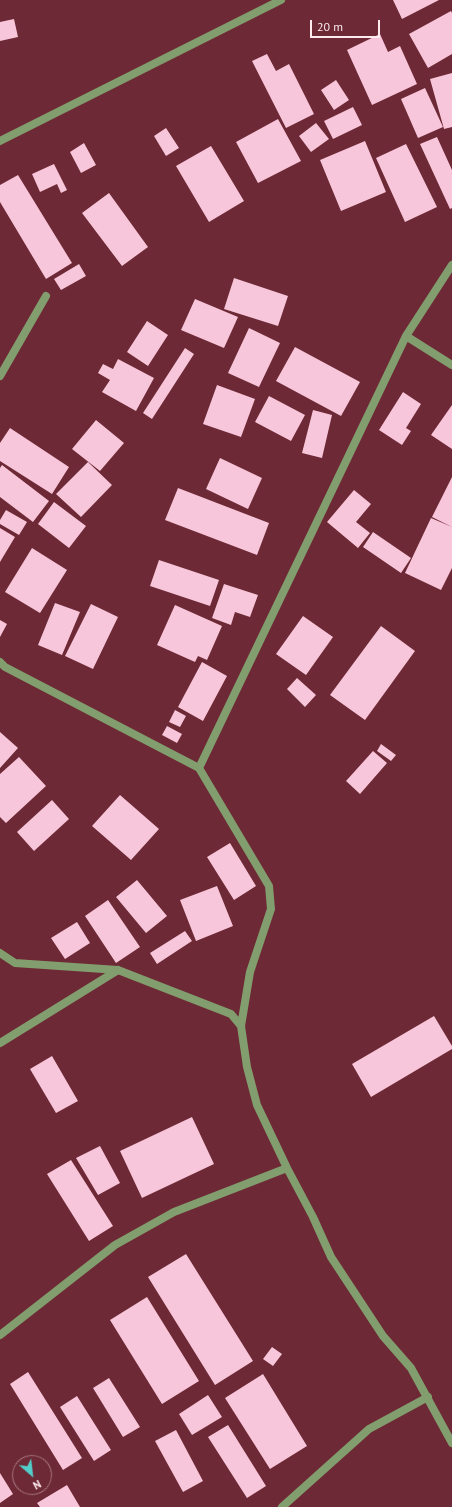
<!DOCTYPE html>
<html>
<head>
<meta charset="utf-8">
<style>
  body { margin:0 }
  #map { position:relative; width:452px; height:1507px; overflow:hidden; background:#6d2935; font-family:"PT Sans",sans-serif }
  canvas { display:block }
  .north { position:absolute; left:12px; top:1455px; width:40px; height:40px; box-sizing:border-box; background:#6d2935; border:1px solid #a7777f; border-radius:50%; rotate:152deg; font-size:11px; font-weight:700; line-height:16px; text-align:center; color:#fdebed }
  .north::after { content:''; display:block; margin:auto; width:14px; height:18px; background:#53cdca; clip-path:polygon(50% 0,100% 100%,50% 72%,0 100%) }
  .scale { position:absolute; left:310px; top:20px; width:70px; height:18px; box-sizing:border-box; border:2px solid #fdebed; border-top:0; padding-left:5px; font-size:12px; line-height:14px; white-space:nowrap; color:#fdebed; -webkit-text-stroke:3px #6d2935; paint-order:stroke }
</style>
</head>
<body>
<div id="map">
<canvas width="452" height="1507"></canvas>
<div class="north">N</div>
<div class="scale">20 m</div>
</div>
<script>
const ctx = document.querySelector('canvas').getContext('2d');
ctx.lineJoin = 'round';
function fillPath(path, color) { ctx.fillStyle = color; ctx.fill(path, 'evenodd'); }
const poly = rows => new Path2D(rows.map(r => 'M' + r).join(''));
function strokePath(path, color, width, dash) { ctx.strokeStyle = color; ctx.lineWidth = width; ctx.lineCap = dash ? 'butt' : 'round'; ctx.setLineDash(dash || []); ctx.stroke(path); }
fillPath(poly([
  [393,0,439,0,402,19],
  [451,11,452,13,452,54,428,68,409,34],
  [14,19,18,37,0,41,0,22],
  [380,34,388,52,400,46,417,84,372,105,347,50],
  [267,54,276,71,289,64,314,114,286,128,252,61],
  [452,73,452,127,444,129,430,79],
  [336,80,349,100,334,110,321,90],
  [425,88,443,127,418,138,401,99],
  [353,107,362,125,333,139,324,121],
  [278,119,301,161,258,183,236,142],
  [316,123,329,139,311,152,299,136],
  [166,128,179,148,166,156,154,136],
  [437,137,452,170,452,208,450,209,420,144],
  [365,141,386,192,341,211,320,160],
  [84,143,96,165,81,173,70,152],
  [406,144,437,207,405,222,376,158],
  [211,146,244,201,209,222,176,166],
  [54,164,67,190,61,193,57,184,40,192,32,174],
  [18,175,72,263,46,279,0,202,0,185],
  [109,193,148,247,122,266,82,213],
  [79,264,86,276,61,290,54,279],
  [234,278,288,296,278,326,224,309],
  [195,299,238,317,224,348,181,330],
  [147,321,168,335,148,366,127,352],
  [249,328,280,343,259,387,228,373],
  [295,347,360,382,341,416,276,381],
  [185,348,194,354,152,419,143,413],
  [118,359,154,378,136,411,102,392,110,380,98,373,103,364,113,369],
  [217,385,255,399,241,437,203,424],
  [403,392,421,404,406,428,411,431,402,445,379,430],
  [269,396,305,415,291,441,255,422],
  [452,405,452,449,431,435],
  [313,410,332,415,322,458,302,453],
  [96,420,124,443,100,471,72,449],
  [10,428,69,467,52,494,0,461,0,443],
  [220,458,262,478,248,509,206,489],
  [88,462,112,485,81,517,56,494],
  [2,465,49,501,33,522,0,497,0,468],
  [452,477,452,527,432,517],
  [178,488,269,523,257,555,165,520],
  [354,490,371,504,356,522,370,533,358,548,327,522],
  [54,502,86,526,69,548,38,524],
  [6,510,27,522,19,535,0,524,0,520],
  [431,518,452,527,452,568,441,590,405,573],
  [0,528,15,537,0,562],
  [373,532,411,558,401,573,363,547],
  [32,548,67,570,40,613,5,592],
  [159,560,219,580,210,606,150,586],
  [224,584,258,595,250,617,235,612,231,625,212,618],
  [55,603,80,612,62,655,38,645],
  [91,604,118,617,93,669,65,656],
  [175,605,222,626,207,660,198,656,195,662,157,645],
  [303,616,333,637,306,675,276,654],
  [0,620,7,624,0,637],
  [381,626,415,651,365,720,330,695],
  [202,662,227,676,203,721,178,707],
  [297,678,316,695,305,707,287,689],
  [175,710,186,716,180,727,169,722],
  [167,726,182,734,177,743,162,735],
  [0,732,18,748,0,768],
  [381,744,396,755,391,761,377,751],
  [373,751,387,763,360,794,346,781],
  [19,757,46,786,6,823,0,817,0,774],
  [120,795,159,829,131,860,92,826],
  [52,800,69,819,34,851,17,832],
  [230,843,256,886,234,900,207,857],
  [137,880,167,916,146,933,116,897],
  [217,886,233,926,196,941,180,900],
  [108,900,140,947,116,963,85,916],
  [77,922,90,943,65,959,51,938],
  [185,931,192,941,157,964,150,953],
  [434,1016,452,1046,452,1049,371,1097,352,1064],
  [52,1056,78,1101,56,1113,30,1069],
  [192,1117,214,1164,142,1198,120,1151],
  [100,1146,120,1183,98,1195,76,1158],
  [71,1160,113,1226,89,1241,47,1174],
  [186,1254,253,1361,215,1385,148,1277],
  [147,1297,199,1381,162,1404,110,1320],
  [272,1347,282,1354,273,1366,263,1359],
  [28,1372,82,1458,63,1470,10,1384],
  [263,1374,307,1446,270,1469,225,1398],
  [109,1378,140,1427,123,1437,93,1388],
  [208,1395,222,1417,192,1435,179,1414],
  [77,1396,111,1450,94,1461,60,1407],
  [228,1425,266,1486,247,1498,208,1437],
  [176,1430,203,1481,183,1492,155,1441],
  [0,1473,13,1494,0,1503],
  [67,1485,80,1507,40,1507,37,1503]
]), '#f8c6da');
strokePath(poly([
  [0,141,281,0],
  [406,336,452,365],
  [0,376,46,296],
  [0,662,5,667,199,768,406,336,452,265],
  [199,768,269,886,271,909,250,972,241,1026,247,1067,257,1105,287,1168,313,1217,331,1257,383,1336,411,1368,452,1443],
  [0,953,15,963,118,970,231,1014,241,1026],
  [0,1043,118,970],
  [0,1335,115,1245,174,1212,287,1168],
  [282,1507,369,1429,428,1397]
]), '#829d6e', 8);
</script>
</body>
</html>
